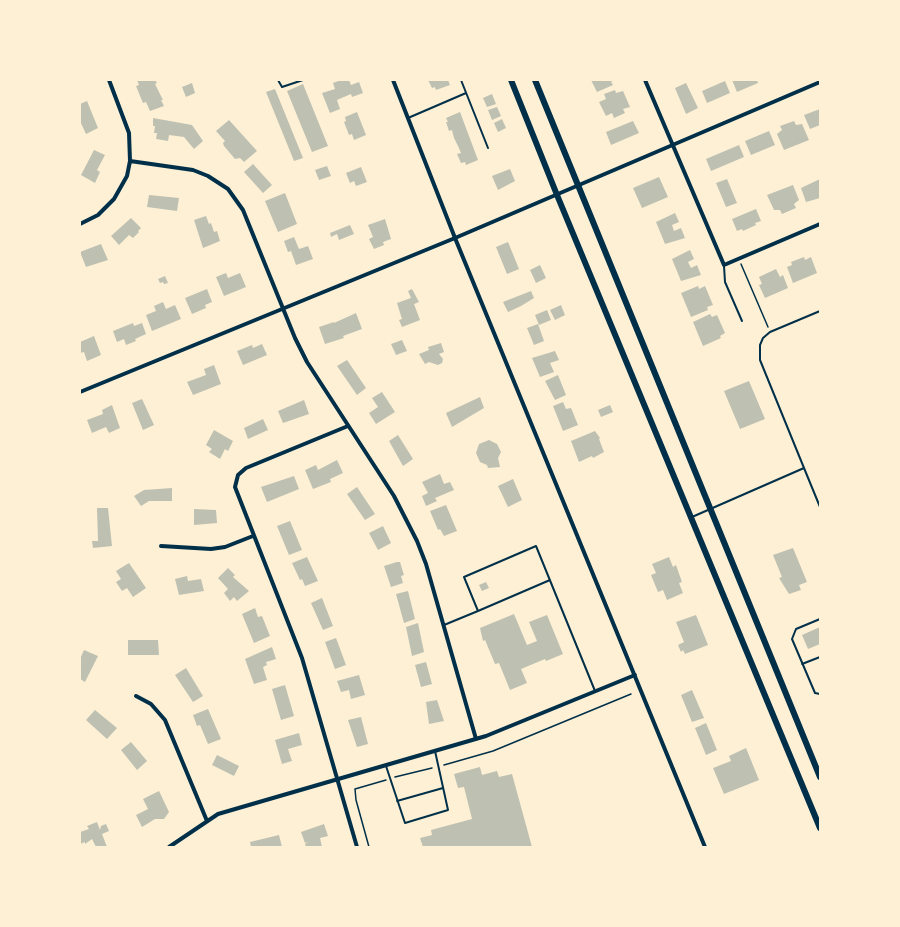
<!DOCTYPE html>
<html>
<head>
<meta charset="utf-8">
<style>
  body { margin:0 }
  #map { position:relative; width:900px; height:927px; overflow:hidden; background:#fdf0d5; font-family:Barlow,sans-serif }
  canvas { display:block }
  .frame { position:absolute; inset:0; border:81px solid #fdf0d5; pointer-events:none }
</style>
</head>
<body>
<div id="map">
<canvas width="900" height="927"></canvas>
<div class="frame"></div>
</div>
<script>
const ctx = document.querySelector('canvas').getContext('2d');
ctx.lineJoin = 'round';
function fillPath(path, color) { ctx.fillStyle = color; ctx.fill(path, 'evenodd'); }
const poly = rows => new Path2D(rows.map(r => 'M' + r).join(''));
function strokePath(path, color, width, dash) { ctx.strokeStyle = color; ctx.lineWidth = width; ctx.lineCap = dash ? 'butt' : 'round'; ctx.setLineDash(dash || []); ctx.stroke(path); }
fillPath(poly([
  [137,80,155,80,157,83,155,84,163,100,161,100,164,106,150,111,146,102,143,103,136,86,139,85],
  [341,80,349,80,351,85,359,82,363,93,352,97,351,94,337,100,340,109,330,113,322,93,335,89,333,83],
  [428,80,448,80,450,85,436,90,435,87,432,88],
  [591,80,615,80,611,82,613,85,597,92],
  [732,80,757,80,758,83,737,92],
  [725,81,730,93,707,103,702,91],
  [192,83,195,93,186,97,182,87],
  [686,83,698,108,686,114,675,88],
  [303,84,328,146,312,152,287,91],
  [275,89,303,158,294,161,266,92],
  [615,90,616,93,623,91,630,107,623,109,625,113,614,118,612,113,606,116,599,102,606,99,604,94],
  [492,94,496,104,487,107,483,98],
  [87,101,98,128,86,134,80,121,80,104],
  [497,107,501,116,492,120,488,110],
  [820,109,820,125,810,129,804,115],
  [357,112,366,135,354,140,352,134,349,135,344,122,346,121,345,117],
  [460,112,478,160,466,165,465,162,461,163,457,154,461,153,458,146,454,138,452,130,449,131,446,122,448,122,446,118],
  [153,118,192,125,203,141,194,149,184,137,169,135,168,141,156,139,157,133,154,133,155,126,153,126],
  [502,119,506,128,498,132,494,123],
  [229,120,257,151,244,162,240,158,235,159,224,146,223,143,225,141,216,131],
  [633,121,639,133,611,145,606,132],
  [794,121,796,125,802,124,809,140,784,150,777,134,782,130,780,126],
  [769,131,775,145,751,155,745,141],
  [739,145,744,157,711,171,706,159],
  [94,150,105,155,97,170,100,172,95,183,81,175],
  [253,164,272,185,263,193,244,172],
  [327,166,331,176,319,180,315,170],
  [361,167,367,182,356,186,354,181,350,183,346,173],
  [510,169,515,181,498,190,492,176],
  [659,177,668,197,642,208,633,188],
  [727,179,737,203,726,207,716,183],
  [820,179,820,198,806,202,801,188],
  [793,185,799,200,794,204,796,208,782,214,780,210,774,210,767,195],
  [285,193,297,224,278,232,265,201],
  [149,195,179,198,177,211,147,207],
  [756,209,761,221,755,223,756,225,743,231,742,229,737,231,732,219],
  [675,213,679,222,672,225,674,231,681,228,685,238,665,244,656,222],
  [206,216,209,224,211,223,214,232,217,231,220,241,203,248,194,220],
  [131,218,141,228,138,231,139,232,133,238,129,235,119,245,111,236],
  [385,219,391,239,383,242,384,245,374,249,369,239,373,237,368,225],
  [350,225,354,234,339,240,337,234,331,237,330,233],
  [294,237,299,249,308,246,313,259,296,265,291,251,288,252,284,241],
  [508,242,519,269,507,274,496,247],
  [101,244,108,260,86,267,80,252],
  [690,250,694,259,688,262,691,268,697,265,701,275,681,281,672,259],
  [804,257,805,260,811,257,817,273,793,283,787,267,792,265,791,262],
  [540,265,546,278,536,283,530,270],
  [776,269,780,277,783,275,788,288,765,298,759,285,762,284,759,277],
  [226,273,228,278,240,273,246,287,224,296,216,277],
  [165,276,168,283,164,284,163,282,160,283,158,279],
  [698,286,699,289,705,286,713,305,707,307,708,310,691,317,681,293],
  [207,289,212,302,205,305,206,308,192,314,185,298],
  [412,289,419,302,414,304,420,320,402,327,399,320,402,319,397,303,411,298,408,291],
  [531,291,534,298,521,306,508,312,503,302],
  [163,302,166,309,175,305,181,319,152,331,146,315,156,311,154,306],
  [561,305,565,315,555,320,550,310],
  [547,310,551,320,539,325,535,315],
  [356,313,362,329,343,336,344,338,325,344,319,327,334,322,334,323],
  [710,314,712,317,717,315,725,333,720,336,721,338,703,346,693,322],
  [133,323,134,326,142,323,146,334,135,339,136,341,126,345,124,339,117,342,113,331],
  [538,324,544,341,534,345,527,328],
  [94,336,101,355,87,361,84,352,80,353,80,342],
  [402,340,407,351,396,355,391,344],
  [441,343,444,352,439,354,443,359,442,363,438,365,429,362,425,364,419,354,429,350,428,347],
  [262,344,267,355,243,365,237,351,252,345,253,348],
  [555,351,559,360,550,363,554,372,540,377,532,358],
  [347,360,366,388,357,395,337,366],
  [214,365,221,384,193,395,187,382,206,375,204,369],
  [558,375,566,395,555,400,545,381],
  [749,381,765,419,740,429,724,391],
  [382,392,395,412,376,424,369,413,378,407,372,398],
  [480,397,484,408,452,427,446,413],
  [142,399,154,425,143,430,132,403],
  [304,400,309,414,283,423,278,411],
  [563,402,566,409,571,408,578,425,563,431,553,406],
  [112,405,120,428,109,433,106,427,92,433,87,420,103,414,102,410],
  [610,405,613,412,601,417,598,410],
  [263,419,268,430,248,439,244,428],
  [214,430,233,441,228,451,225,449,220,459,209,452,212,449,206,445],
  [595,431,600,438,599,439,604,452,593,458,592,456,579,462,571,441],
  [398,435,413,459,403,466,389,441],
  [489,440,497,444,501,452,498,458,500,467,488,468,487,465,480,462,476,453,479,444],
  [337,460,343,473,330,479,331,482,313,489,305,470,316,465,318,470],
  [440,474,444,484,450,482,454,490,435,498,437,501,426,506,422,496,428,493,422,482],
  [294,476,299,489,267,502,261,487],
  [513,479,522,500,508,507,498,486],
  [357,487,375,514,365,520,347,494],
  [172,488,172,501,149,501,141,506,134,496,144,490],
  [446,505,457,531,444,536,440,529,438,530,430,511],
  [97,508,108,508,112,546,93,548,92,541,98,541],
  [194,509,216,510,217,523,194,525],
  [290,521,302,550,289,555,277,526],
  [383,526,391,543,378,550,369,533],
  [793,548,807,582,799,585,801,590,789,594,779,578,782,577,773,555],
  [307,557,318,581,305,586,302,579,300,580,292,563],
  [669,557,673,567,676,565,682,582,679,583,683,593,667,600,663,590,658,592,651,575,656,573,652,564],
  [397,562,400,562,403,572,404,575,401,576,403,583,391,587,384,566],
  [129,563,146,588,133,597,127,588,122,591,116,582,121,579,116,571],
  [228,568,235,575,233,577,249,591,237,601,234,597,230,601,224,593,228,589,218,578],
  [187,576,188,581,201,579,204,591,179,595,175,579],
  [486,582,489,588,482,591,479,585],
  [408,591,415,619,404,623,396,594],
  [322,598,333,626,323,630,311,603],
  [255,608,258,617,262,616,270,636,254,643,242,614],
  [514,614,527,645,537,641,529,622,547,615,563,654,546,661,545,659,521,669,527,683,510,690,499,663,495,664,485,640,483,641,480,628],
  [696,615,708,645,685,654,683,650,681,652,678,645,684,642,676,622],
  [418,623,424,652,412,656,406,627],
  [820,627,820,644,808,649,802,635],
  [336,638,346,665,335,669,325,642],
  [128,640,158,640,159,655,128,655],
  [272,647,276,659,266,662,267,665,263,667,267,680,254,684,245,659],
  [84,650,98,656,85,682,80,679,80,659],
  [426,662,432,684,421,687,415,665],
  [186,668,203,696,193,702,175,675],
  [359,675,365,695,351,699,349,690,341,692,337,681],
  [285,685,294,716,281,720,272,689],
  [692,690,704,718,692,722,681,695],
  [437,700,444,721,429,724,426,702],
  [208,709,221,739,208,744,200,725,197,726,193,715],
  [95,710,117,728,107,739,86,720],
  [361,717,368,744,357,747,348,720],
  [706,723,717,750,706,755,695,728],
  [299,733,302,745,288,749,292,761,282,764,275,740],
  [131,742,147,761,137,770,121,750],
  [746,748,759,780,724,794,713,768,731,761,729,756],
  [217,755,239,766,234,776,212,765],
  [480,767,482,775,497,771,499,777,512,774,532,847,423,847,420,838,432,835,431,830,472,819,464,787,458,788,454,774],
  [159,791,169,812,164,819,155,819,142,827,136,815,148,809,143,799],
  [97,822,100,830,101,826,106,824,109,831,102,834,107,847,96,847,92,839,85,844,85,842,80,844,80,832,89,829,87,826],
  [324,824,328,836,320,838,322,847,306,847,305,844,308,842,305,843,301,832],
  [279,835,282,847,251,847,250,842]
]), '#bec0b2');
strokePath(poly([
  [741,264,768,327],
  [444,765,493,751,631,694],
  [395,777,432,768],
  [369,847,356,800,355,789,386,780]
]), '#003049', 1.5);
strokePath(poly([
  [278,80,282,87,303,80],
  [461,80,488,148],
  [408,118,466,93],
  [724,266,725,282,742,321],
  [804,468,760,360,760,345,763,338,770,332,820,311],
  [692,517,804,468,820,507],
  [478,611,550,580],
  [820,619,796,629,792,639,815,693,820,694],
  [444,625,478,611,464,577,536,546,595,691],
  [802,664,820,657],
  [386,766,405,823,448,810,435,751],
  [397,801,443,788]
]), '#003049', 2);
strokePath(poly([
  [393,80,455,238,705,847],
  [645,80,724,265,820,224],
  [130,161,193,170,208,176,228,189,243,210,295,338,307,362,394,496,417,541,426,564,476,739],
  [80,224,98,215,114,199,127,176,130,161,129,133,109,80],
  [80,392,455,238,820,82],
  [348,426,246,468,238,475,235,487,302,658,357,847],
  [161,546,211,549,225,547,253,536],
  [136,696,151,704,165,720,207,821],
  [169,847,218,814,486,736,635,675]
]), '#003049', 4);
strokePath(poly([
  [511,80,557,195,820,828],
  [535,80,820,777]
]), '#003049', 6);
</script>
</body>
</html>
